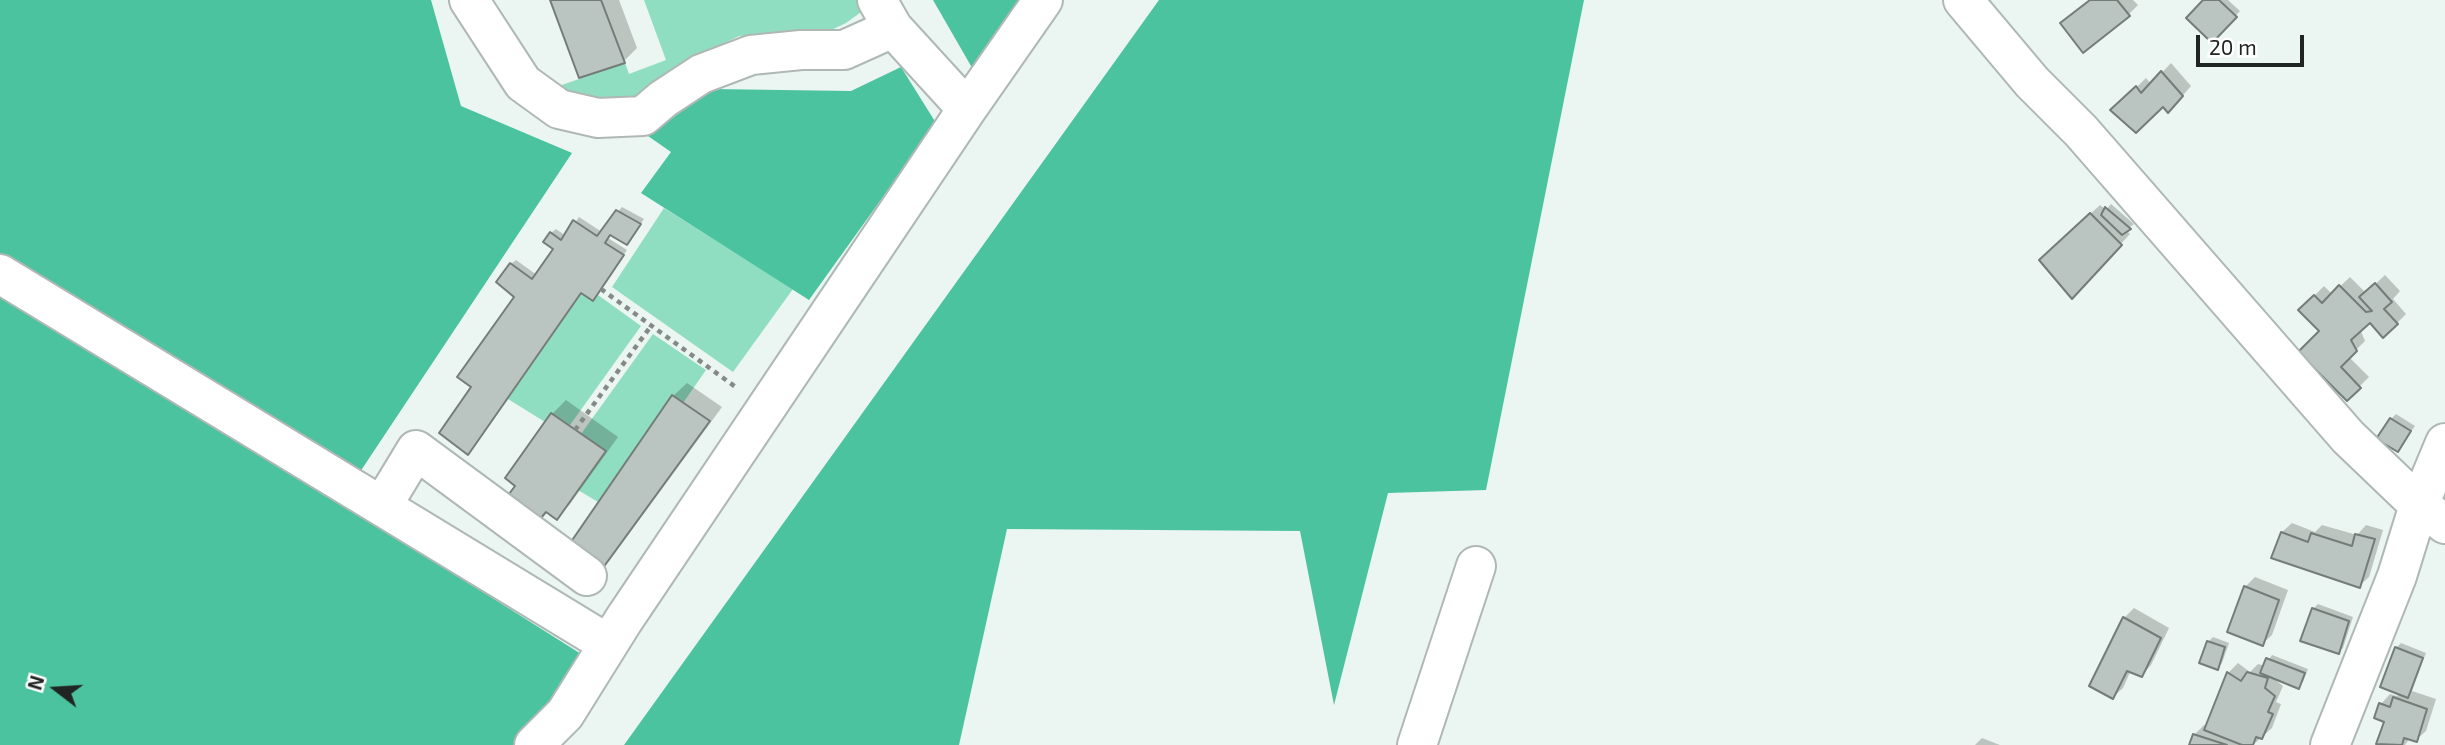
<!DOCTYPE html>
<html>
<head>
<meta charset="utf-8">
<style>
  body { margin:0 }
  #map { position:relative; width:2445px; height:745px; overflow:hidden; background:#ebf5f1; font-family:"Exo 2",sans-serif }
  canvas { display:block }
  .north { position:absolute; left:21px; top:654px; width:70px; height:70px; -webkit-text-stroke:5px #fff; paint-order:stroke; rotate:287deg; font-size:19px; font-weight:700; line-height:28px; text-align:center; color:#202422 }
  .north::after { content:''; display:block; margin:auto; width:24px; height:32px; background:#202422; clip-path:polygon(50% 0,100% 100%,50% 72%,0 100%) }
  .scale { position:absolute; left:2196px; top:35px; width:108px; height:32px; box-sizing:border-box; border:4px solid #202422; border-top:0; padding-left:9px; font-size:21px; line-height:24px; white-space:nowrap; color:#202422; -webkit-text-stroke:5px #fff; paint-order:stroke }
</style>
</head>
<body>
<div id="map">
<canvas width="2445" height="745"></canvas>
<div class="north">N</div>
<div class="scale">20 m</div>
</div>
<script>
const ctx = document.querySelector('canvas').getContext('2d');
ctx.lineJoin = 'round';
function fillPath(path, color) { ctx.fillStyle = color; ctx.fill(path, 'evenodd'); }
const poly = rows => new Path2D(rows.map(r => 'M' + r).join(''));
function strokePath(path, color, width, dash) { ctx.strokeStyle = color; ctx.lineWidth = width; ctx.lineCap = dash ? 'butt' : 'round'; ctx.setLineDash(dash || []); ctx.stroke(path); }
fillPath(poly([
  [644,0,863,0,868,7,846,23,827,32,739,36,686,61,648,89,617,107,589,102,559,86,625,63,629,74,666,60],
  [664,208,793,289,733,372,612,287],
  [581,293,593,301,598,295,641,326,570,425,551,413,545,422,508,399],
  [653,334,706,370,683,403,672,395,598,502,578,490,581,434]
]), '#90dec2');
fillPath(poly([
  [0,0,431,0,461,106,572,153,356,478,0,254],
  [933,0,1046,0,986,92],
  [1159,0,1584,0,1486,490,1388,493,1334,705,1300,531,1007,529,959,745,624,745],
  [901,67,936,123,809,300,641,193,671,152,648,136,712,89,851,91],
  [0,291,136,373,589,659,523,745,0,745]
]), '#4cc39f');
fillPath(poly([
  [552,0,619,0,637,48,624,61],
  [2090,0,2133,0,2138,5,2128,15],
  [2206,0,2228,0,2240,11,2212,40],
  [2171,63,2191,86,2178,101,2113,110,2146,78,2151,84],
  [2111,204,2134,224,2126,230,2130,234,2081,287,2051,250,2100,205,2106,210],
  [622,207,644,219,627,243,611,233,608,238,627,250,593,299,582,291,517,296,511,264,516,260,537,275,555,249,551,233,556,229,566,236,579,217,602,232],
  [2385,275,2400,291,2393,299,2406,314,2397,323,2370,320,2360,329,2365,341,2349,357,2369,377,2347,399,2321,331,2300,310,2324,286,2332,294,2350,277,2366,293],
  [687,383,722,407,610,560,597,574,673,396],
  [566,400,618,437,570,504,557,518,507,478,552,414],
  [2396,414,2415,426,2398,450,2391,419],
  [2292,523,2315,532,2322,525,2357,535,2366,525,2383,530,2369,577,2359,586,2273,556,2282,532],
  [2255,577,2288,590,2272,635,2262,644,2245,587],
  [2318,604,2353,617,2343,648,2338,652,2313,609],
  [2134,608,2169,628,2151,665,2142,675,2131,670,2123,688,2113,697,2092,685,2124,618],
  [2213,637,2229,643,2222,663,2218,668,2208,642],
  [2401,643,2426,653,2412,691,2436,699,2426,731,2416,740,2410,738,2405,745,2384,745,2379,743,2386,721,2376,717,2381,704,2390,694,2397,696,2400,693,2396,648],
  [2272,655,2308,669,2303,682,2298,687,2273,678,2283,686,2276,702,2281,704,2272,728,2253,745,2242,743,2241,745,2191,745,2194,735,2204,725,2207,726,2229,672,2238,663,2250,672,2258,664,2265,666],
  [1982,738,2000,745,1975,745]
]), '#0003');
const building = poly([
  [550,0,601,0,625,63,579,78,550,0],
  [2090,0,2117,0,2130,16,2083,53,2060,23,2090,0],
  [2203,0,2219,0,2237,17,2212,43,2186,18,2203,0],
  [2161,71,2183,96,2168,113,2163,107,2136,133,2110,110,2136,86,2141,93,2161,71],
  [2105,207,2131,229,2122,235,2101,215,2105,207],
  [616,210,641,224,627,245,610,235,605,243,624,255,593,301,581,293,468,455,439,433,471,387,457,377,514,297,496,282,510,263,532,279,553,249,543,242,550,232,561,240,573,220,597,236,616,210],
  [2090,213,2122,245,2072,299,2039,260,2090,213],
  [2375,283,2392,302,2384,309,2398,324,2383,338,2370,323,2351,340,2357,351,2341,367,2361,388,2347,401,2298,352,2319,331,2298,310,2314,295,2322,303,2339,285,2366,312,2372,311,2359,297,2375,283],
  [672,395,710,421,597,576,564,552,672,395],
  [551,413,606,451,557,520,546,512,541,518,509,494,515,486,505,478,551,413],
  [2390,418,2411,431,2398,452,2376,439,2390,418],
  [2281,532,2308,542,2311,533,2352,546,2355,534,2375,539,2360,588,2271,558,2281,532],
  [2244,586,2279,600,2263,646,2227,632,2244,586],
  [2312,608,2349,621,2339,654,2300,641,2312,608],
  [2123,617,2161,638,2142,677,2127,671,2113,699,2089,686,2123,617],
  [2207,641,2225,647,2218,670,2199,663,2207,641],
  [2395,647,2423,658,2408,698,2380,687,2395,647],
  [2266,658,2305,673,2299,689,2260,673,2266,658],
  [2227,672,2241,681,2247,672,2268,678,2265,688,2275,696,2268,712,2273,714,2262,739,2256,737,2253,745,2242,745,2204,730,2227,672],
  [2393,697,2427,709,2417,742,2404,738,2402,745,2376,744,2384,722,2374,718,2379,703,2390,707,2393,697],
  [2193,734,2227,745,2189,745,2193,734]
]);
fillPath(building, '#bac4c0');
strokePath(building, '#737c79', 2);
const minor = poly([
  [469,0,523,83,559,109,598,118,643,116,663,99,701,74,751,55,801,50,844,50,893,28],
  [877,0,893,28,967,109],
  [1963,0,2032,82,2081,131,2348,437,2419,505,2445,524],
  [0,274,608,644],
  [382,506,416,450,587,576],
  [534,745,565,714,623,621,967,109,1043,0],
  [1417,745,1476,566],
  [2330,745,2397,576,2419,505,2445,443]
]);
strokePath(minor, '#afb8b4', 42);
strokePath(poly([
  [601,289,737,388],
  [575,430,651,326]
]), '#838a87', 4.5, [5, 5]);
strokePath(minor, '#fff', 38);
</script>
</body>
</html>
